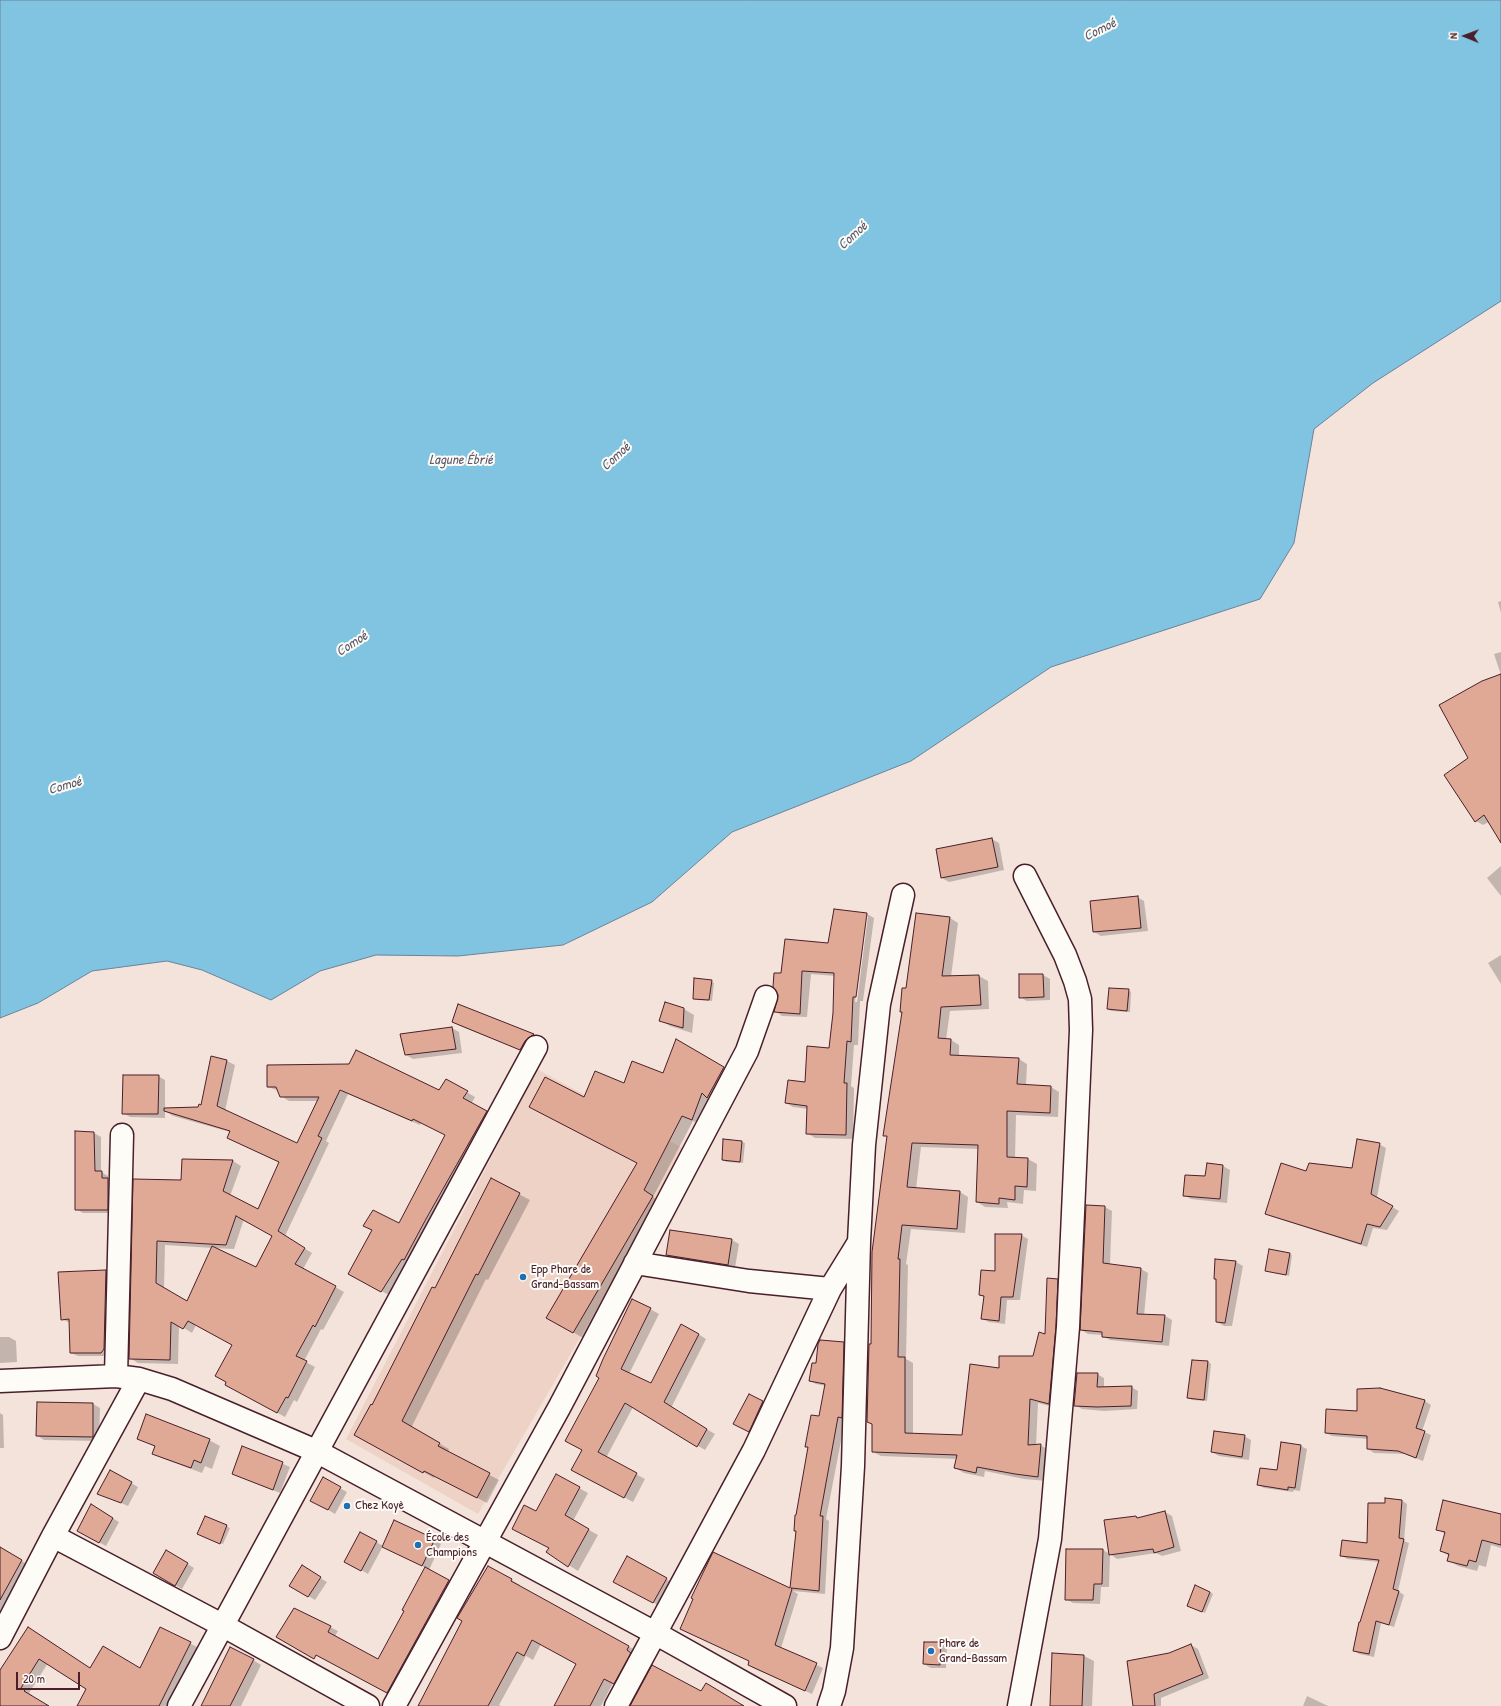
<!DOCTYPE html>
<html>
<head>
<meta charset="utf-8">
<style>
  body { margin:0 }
  #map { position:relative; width:1501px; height:1706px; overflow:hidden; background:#f4e3da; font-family:"Patrick Hand",sans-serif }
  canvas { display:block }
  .north { position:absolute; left:1445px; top:16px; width:40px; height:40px; -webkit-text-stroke:3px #fdfcf7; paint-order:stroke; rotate:271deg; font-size:11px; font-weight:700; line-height:16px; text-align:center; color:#4a1f2b }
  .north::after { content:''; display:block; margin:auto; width:14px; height:18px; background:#4a1f2b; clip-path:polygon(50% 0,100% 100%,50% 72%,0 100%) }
  .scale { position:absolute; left:16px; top:1672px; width:64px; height:18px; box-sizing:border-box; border:2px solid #4a1f2b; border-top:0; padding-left:5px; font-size:12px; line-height:14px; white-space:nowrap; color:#4a1f2b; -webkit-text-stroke:3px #fdfcf7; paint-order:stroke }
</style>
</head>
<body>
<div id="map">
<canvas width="1501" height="1706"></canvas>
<div class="north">N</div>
<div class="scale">20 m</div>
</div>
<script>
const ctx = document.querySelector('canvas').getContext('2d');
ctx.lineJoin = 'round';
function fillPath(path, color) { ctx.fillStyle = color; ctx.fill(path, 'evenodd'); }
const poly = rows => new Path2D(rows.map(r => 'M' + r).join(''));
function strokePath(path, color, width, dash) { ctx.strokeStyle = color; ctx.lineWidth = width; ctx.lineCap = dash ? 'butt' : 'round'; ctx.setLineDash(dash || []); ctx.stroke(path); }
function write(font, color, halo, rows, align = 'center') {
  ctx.font = font + ' "Patrick Hand",sans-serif'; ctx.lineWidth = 4; ctx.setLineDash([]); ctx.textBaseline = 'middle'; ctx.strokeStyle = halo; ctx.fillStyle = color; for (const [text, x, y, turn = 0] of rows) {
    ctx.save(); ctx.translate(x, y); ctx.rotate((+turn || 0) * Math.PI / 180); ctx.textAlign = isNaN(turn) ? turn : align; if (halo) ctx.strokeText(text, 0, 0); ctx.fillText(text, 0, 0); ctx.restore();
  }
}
fillPath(poly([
  [537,1069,688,1151,478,1514,346,1439]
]), '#eed2c6');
const water = poly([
  [0,0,1501,0,1501,301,1373,383,1314,429,1294,543,1260,599,1051,667,911,761,732,832,652,902,563,945,458,956,376,955,320,971,271,1000,202,970,167,961,92,971,38,1003,0,1018,0,0]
]);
fillPath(water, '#81c4e2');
strokePath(water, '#6b8299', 1);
fillPath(poly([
  [1501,601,1501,613,1498,602],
  [1501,652,1501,675,1494,654],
  [1501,681,1501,841,1489,822,1483,825,1476,821,1469,759],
  [992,839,999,843,1004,870,949,882,942,878],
  [1501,866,1501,896,1487,878],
  [1137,897,1144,901,1148,931,1101,936,1094,932],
  [867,914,874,918,863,1001,860,1001,858,1045,854,1045,851,1086,854,1088,853,1139,815,1138,807,1133,808,1109,793,1107,786,1103,806,1083,830,1049,834,1013,835,976,811,974,807,1017,782,1016,775,1011,782,974,829,944],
  [866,916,868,916,857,1002,855,1002],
  [950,918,958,923,951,977,979,976,988,981,989,1009,950,1011,946,1040,951,1040,959,1045,959,1056,1019,1059,1027,1064,1026,1086,1051,1087,1059,1092,1058,1117,1016,1115,1015,1159,1028,1159,1037,1164,1036,1191,1024,1190,1023,1204,1007,1202,1008,1208,985,1207,977,1202,979,1149,921,1147,916,1189,960,1192,968,1197,965,1233,911,1229,906,1264,908,1265,906,1359,913,1363,913,1434,963,1436,1000,1369,1034,1357,1046,1335,1057,1280,1066,1284,1057,1408,1038,1403,1036,1446,1040,1445,1049,1450,1047,1481,1024,1479,985,1471,984,1477,964,1473,955,1468,957,1459,881,1456,873,1452,873,1425,868,1422,872,1346,888,1137,884,1135,907,989],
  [1501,955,1501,984,1488,963],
  [1020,975,1043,975,1050,979,1050,1000,1027,1001,1020,997],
  [711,981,714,983,712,1001,697,1000,694,998],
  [1128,990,1131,992,1130,1012,1111,1011,1108,1009],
  [458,1005,534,1034,540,1038,528,1053,460,1026,453,1022],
  [684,1009,694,1015,692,1033,670,1026,660,1020],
  [452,1028,459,1032,462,1053,413,1059,406,1055],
  [677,1041,734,1074,702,1125,693,1121,653,1197,663,1203,583,1338,547,1317,638,1163,584,1099,625,1084,664,1074],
  [227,1061,235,1065,225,1111,297,1144,318,1101,289,1101,281,1096,279,1091,268,1087,439,1092,446,1080,475,1097,471,1104,494,1117,389,1295,357,1278,399,1224,446,1135,421,1123,420,1125,348,1094,326,1141,329,1143,285,1236,312,1253,303,1269,344,1292,323,1330,321,1329,304,1361,315,1367,297,1402,294,1400,285,1417,234,1389,233,1344,196,1325,192,1333,179,1325,178,1364,138,1363,130,1358,134,1180,182,1181,183,1160,233,1161,241,1166,230,1196,259,1211,280,1163,228,1138,230,1132,173,1116,165,1111,165,1118,130,1117,123,1113,158,1076,165,1080,165,1109,199,1108],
  [244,1219,273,1236,256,1268,214,1248,234,1249],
  [165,1245,213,1248,187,1303,164,1289],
  [76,1132,94,1133,101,1137,101,1172,108,1176,108,1179,115,1183,114,1213,83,1213,76,1209],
  [742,1142,745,1143,743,1163,726,1162,723,1160],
  [1379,1144,1386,1148,1377,1198,1399,1211,1387,1230,1373,1228,1367,1247,1273,1217,1266,1214,1306,1172,1353,1169],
  [1223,1166,1230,1170,1227,1203,1191,1199,1184,1195],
  [492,1180,530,1200,488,1280,486,1279,411,1428,449,1449,448,1453,499,1480,487,1503,435,1476,434,1478,355,1434,373,1406],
  [1105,1207,1112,1211,1110,1265,1141,1269,1148,1273,1144,1316,1165,1316,1172,1320,1169,1346,1110,1340,1103,1336,1103,1335,1088,1334,1081,1330],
  [1021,1235,1028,1239,1020,1300,1007,1300,1005,1324,989,1322,982,1319,984,1297,980,1295],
  [732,1240,739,1244,735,1268,674,1259,667,1255],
  [1289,1254,1292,1255,1289,1276,1266,1270],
  [1236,1262,1243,1266,1232,1326,1224,1326,1217,1322],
  [106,1271,112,1274,108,1356,78,1356,71,1353,70,1323,62,1319],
  [650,1309,659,1314,629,1374,652,1384,698,1334,706,1339,671,1408,715,1434,705,1450,633,1407,606,1458,645,1479,633,1502,581,1474,583,1450,566,1440],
  [0,1337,9,1337,16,1341,17,1362,0,1363],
  [844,1343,850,1347,845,1420,826,1519,829,1521,825,1594,793,1591,798,1594,781,1648,823,1668,812,1694,755,1669,749,1665,750,1661,681,1629,694,1599,791,1590,797,1532,795,1530,809,1448,806,1446,819,1417,826,1386,816,1384,810,1381,817,1365],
  [1192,1361,1208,1362,1211,1364,1207,1401,1192,1400,1188,1398],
  [1097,1374,1104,1378,1104,1388,1131,1387,1138,1391,1137,1409,1104,1411,1082,1409,1075,1405],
  [750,1395,769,1406,756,1435,734,1423],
  [1425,1401,1431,1405,1422,1431,1431,1435,1423,1461,1405,1454,1374,1453,1368,1449,1368,1439,1332,1436,1326,1433,1358,1412],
  [93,1404,100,1408,99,1441,44,1440,38,1436],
  [0,1413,3,1415,4,1448,0,1448],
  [1244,1436,1251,1440,1249,1460,1219,1456,1212,1452],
  [138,1438,209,1440,220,1446,212,1469,205,1466,202,1473,164,1459,154,1453,156,1447],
  [1282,1443,1301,1446,1307,1449,1300,1491,1294,1490,1293,1492,1264,1488,1258,1485,1278,1471],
  [243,1447,290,1467,280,1493,233,1474],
  [110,1471,138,1487,128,1506,98,1493],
  [323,1479,347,1492,335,1514,312,1500],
  [579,1488,588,1493,573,1521,598,1535,578,1571,548,1552,550,1548,536,1512],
  [1401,1500,1407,1504,1404,1541,1409,1543,1398,1591,1404,1595,1394,1627,1381,1623,1374,1657,1359,1654,1354,1651,1361,1623,1380,1562,1347,1559,1341,1555,1368,1544,1386,1504],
  [92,1506,119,1522,106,1546,78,1531],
  [1165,1512,1172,1516,1181,1551,1162,1556,1156,1553,1117,1559,1110,1554,1109,1587,1101,1587,1100,1604,1073,1603,1066,1599,1103,1550,1110,1554,1136,1517,1139,1519],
  [1501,1515,1501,1548,1491,1545,1486,1567,1479,1565,1477,1571,1458,1566,1448,1560,1449,1556,1441,1551,1445,1534,1438,1529],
  [206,1517,230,1528,223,1544,202,1536],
  [361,1533,383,1546,434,1540,441,1544,429,1570,456,1585,394,1697,280,1633,294,1609,338,1631,335,1636,379,1661,426,1568,383,1546,368,1574,346,1561],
  [0,1548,30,1566,0,1619],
  [166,1551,194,1568,182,1589,155,1573],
  [627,1557,673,1583,660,1606,621,1586],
  [302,1567,327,1582,315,1600,290,1585],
  [489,1567,520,1585,519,1587,637,1651,622,1688,613,1683,601,1706,555,1706,577,1664,541,1644,533,1660,526,1656,499,1705,501,1706,419,1706,463,1620],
  [1210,1592,1213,1594,1205,1613,1191,1607],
  [160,1628,199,1648,170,1706,78,1706,87,1689,48,1663,29,1693,32,1695,31,1697,47,1706,0,1706,0,1672,28,1629,91,1669,140,1670],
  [940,1643,947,1647,946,1668,931,1668,924,1664],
  [1191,1645,1198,1649,1209,1678,1161,1698,1161,1706,1134,1706,1169,1654],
  [1053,1654,1084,1656,1094,1661,1092,1706,1051,1706],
  [253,1660,261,1665,241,1706,202,1706],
  [1307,1696,1326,1705,1329,1706,1303,1706]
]), '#0003');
const building = poly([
  [1501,674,1501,843,1484,815,1475,822,1444,775,1468,758,1439,705,1482,681,1501,674],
  [992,838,998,867,941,878,936,849,992,838],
  [1138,896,1141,928,1093,932,1090,901,1138,896],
  [834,909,867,913,856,997,853,997,851,1042,847,1041,844,1083,847,1083,846,1135,806,1134,807,1106,785,1103,788,1080,805,1082,807,1046,829,1048,833,1013,834,973,802,971,800,1014,774,1012,778,995,773,987,774,973,781,973,785,939,828,943,834,909],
  [916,913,950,917,942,976,979,975,981,1005,941,1007,938,1038,951,1039,950,1055,1019,1058,1017,1084,1051,1086,1050,1113,1007,1111,1007,1157,1028,1158,1027,1187,1015,1186,1015,1200,999,1198,999,1204,976,1202,978,1145,912,1143,907,1187,960,1191,957,1229,902,1225,898,1259,900,1259,898,1357,905,1357,905,1433,962,1435,970,1364,999,1368,999,1356,1033,1356,1039,1332,1045,1334,1047,1278,1058,1279,1056,1326,1049,1404,1030,1399,1028,1445,1041,1444,1038,1477,1015,1474,977,1467,976,1473,954,1468,957,1455,872,1452,872,1424,867,1422,869,1344,871,1344,872,1252,887,1136,883,1136,902,1012,900,1012,902,988,906,988,916,913],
  [1019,974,1043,974,1044,997,1019,998,1019,974],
  [694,978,712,980,709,1000,693,999,694,978],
  [1109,988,1129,989,1127,1011,1107,1009,1109,988],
  [665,1002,684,1008,683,1028,659,1021,665,1002],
  [458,1004,534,1034,525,1041,520,1050,452,1022,458,1004],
  [452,1027,456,1049,405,1055,400,1034,452,1027],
  [676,1039,724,1067,707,1098,702,1093,692,1120,682,1116,644,1190,653,1196,573,1333,546,1318,637,1163,529,1107,545,1077,584,1097,595,1071,624,1083,632,1061,663,1073,676,1039],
  [356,1050,439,1090,446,1079,468,1091,463,1098,487,1111,426,1219,404,1260,402,1259,381,1292,348,1274,372,1230,363,1226,373,1210,399,1223,445,1135,413,1119,412,1121,340,1090,318,1136,322,1138,278,1231,305,1248,295,1264,336,1286,315,1327,313,1325,296,1356,307,1361,288,1398,286,1397,277,1413,225,1385,226,1382,215,1376,232,1345,188,1321,183,1329,171,1322,170,1360,129,1359,133,1179,181,1180,182,1159,233,1160,223,1191,258,1209,279,1162,227,1138,230,1131,164,1111,164,1108,198,1107,199,1104,201,1105,211,1056,227,1060,217,1106,297,1143,319,1097,280,1097,276,1087,267,1087,267,1065,349,1064,356,1050],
  [236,1216,272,1236,256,1267,212,1246,187,1301,156,1283,157,1241,226,1245,236,1216],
  [123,1075,159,1075,158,1114,122,1114,123,1075],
  [75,1131,94,1132,95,1171,102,1171,102,1178,108,1178,108,1210,75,1210,75,1131],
  [723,1139,742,1141,740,1162,722,1160,723,1139],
  [1357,1139,1380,1143,1371,1194,1393,1206,1380,1227,1367,1224,1361,1244,1265,1214,1281,1163,1306,1171,1309,1163,1352,1168,1357,1139],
  [1207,1163,1223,1165,1220,1199,1183,1196,1185,1175,1205,1176,1207,1163],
  [491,1178,520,1193,478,1275,476,1274,402,1421,440,1443,438,1446,490,1473,477,1498,424,1471,423,1473,354,1435,371,1404,372,1405,432,1287,435,1288,491,1178],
  [1086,1205,1105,1206,1103,1263,1141,1268,1137,1314,1165,1315,1162,1342,1102,1337,1102,1332,1080,1330,1086,1205],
  [670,1230,732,1239,728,1265,666,1255,670,1230],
  [995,1234,1022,1234,1013,1297,1001,1297,999,1321,981,1319,984,1296,979,1295,981,1270,995,1271,995,1234],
  [1269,1249,1290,1253,1286,1275,1265,1271,1269,1249],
  [1215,1259,1236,1261,1225,1323,1216,1322,1216,1279,1214,1279,1215,1259],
  [106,1270,104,1349,101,1353,70,1353,69,1319,61,1320,58,1272,106,1270],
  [632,1299,651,1308,621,1369,651,1383,681,1324,699,1334,664,1402,707,1429,697,1447,625,1403,598,1452,637,1473,624,1498,571,1470,582,1450,565,1441,599,1378,596,1376,603,1359,632,1299],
  [820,1340,844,1342,842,1418,838,1417,820,1516,823,1516,819,1591,791,1588,792,1589,775,1645,817,1663,805,1691,748,1665,749,1661,680,1629,693,1599,691,1598,713,1552,790,1588,796,1531,794,1531,795,1515,796,1515,808,1447,805,1447,811,1415,819,1416,825,1384,809,1381,812,1363,816,1363,818,1344,820,1340],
  [1192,1360,1208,1361,1204,1400,1187,1398,1192,1360],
  [1077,1373,1098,1373,1097,1387,1132,1386,1131,1406,1097,1407,1074,1406,1077,1373],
  [1380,1388,1425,1400,1416,1428,1425,1431,1416,1458,1398,1451,1367,1449,1367,1436,1325,1433,1326,1409,1357,1411,1357,1389,1380,1388],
  [749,1394,763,1401,749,1432,733,1424,749,1394],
  [37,1402,93,1403,93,1437,36,1436,37,1402],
  [146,1414,210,1439,201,1463,194,1460,191,1468,152,1454,155,1446,137,1439,146,1414],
  [1214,1431,1245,1435,1242,1457,1211,1452,1214,1431],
  [1281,1442,1301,1445,1295,1488,1288,1487,1288,1490,1257,1485,1260,1468,1277,1470,1281,1442],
  [242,1446,283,1462,273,1490,232,1474,242,1446],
  [110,1470,132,1482,121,1503,97,1494,110,1470],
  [556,1474,580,1487,565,1515,589,1529,568,1567,546,1552,549,1548,512,1529,524,1505,536,1511,556,1474],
  [323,1477,341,1487,328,1510,310,1501,323,1477],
  [1385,1498,1402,1500,1399,1538,1404,1539,1393,1589,1399,1591,1389,1625,1376,1621,1369,1654,1353,1651,1359,1622,1360,1622,1379,1560,1340,1556,1342,1540,1367,1543,1368,1503,1385,1503,1385,1498],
  [1443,1500,1501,1514,1501,1545,1482,1540,1476,1562,1469,1560,1467,1566,1447,1561,1449,1554,1440,1551,1445,1532,1436,1530,1443,1500],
  [91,1504,113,1518,99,1543,77,1531,91,1504],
  [1165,1511,1174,1547,1154,1553,1153,1549,1109,1555,1104,1520,1136,1516,1137,1518,1165,1511],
  [205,1516,227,1525,220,1544,197,1534,205,1516],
  [394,1520,435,1539,422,1566,382,1547,394,1520],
  [360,1532,377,1541,361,1571,344,1562,360,1532],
  [0,1547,22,1560,0,1600,0,1547],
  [1066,1549,1103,1549,1102,1584,1094,1584,1093,1600,1065,1600,1066,1549],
  [166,1550,188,1563,175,1586,153,1573,166,1550],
  [627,1556,667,1578,653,1603,613,1582,627,1556],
  [302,1565,321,1577,308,1597,289,1586,302,1565],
  [488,1566,512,1579,511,1581,629,1646,627,1650,631,1653,614,1684,604,1679,590,1706,554,1706,576,1664,532,1640,524,1656,517,1652,488,1706,418,1706,462,1621,457,1618,488,1566],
  [425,1567,449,1580,387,1693,316,1655,314,1659,276,1637,294,1608,331,1626,328,1632,378,1659,404,1611,402,1610,425,1567],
  [1195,1585,1210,1592,1202,1612,1187,1606,1195,1585],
  [28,1627,90,1668,103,1646,140,1668,160,1627,191,1642,159,1706,77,1706,86,1689,39,1659,21,1688,25,1690,24,1691,49,1706,0,1706,0,1670,28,1627],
  [924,1642,941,1642,940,1665,923,1664,924,1642],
  [1191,1644,1203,1674,1154,1694,1155,1706,1133,1706,1127,1661,1169,1653,1191,1644],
  [230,1647,254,1659,230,1706,201,1706,230,1647],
  [1052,1653,1084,1655,1082,1706,1050,1706,1052,1653],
  [652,1665,701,1691,706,1683,744,1706,630,1706,652,1665]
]);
fillPath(building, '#e0a996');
strokePath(building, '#4a1f2b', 1);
const minor = poly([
  [859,1242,864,1145,879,1004,903,895],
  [635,1263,749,1281,830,1289],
  [116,1376,122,1135],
  [0,1381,116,1376,139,1379,172,1389,316,1451,655,1633,785,1706],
  [53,1536,222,1625,368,1706],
  [0,1638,53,1536,139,1379],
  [179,1706,536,1047],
  [394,1706,559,1408,747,1051,766,997],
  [616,1706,754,1450,830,1289,859,1242,853,1466,842,1648,834,1691,829,1706],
  [1019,1706,1050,1539,1068,1327,1081,1030,1080,999,1075,981,1065,955,1025,876]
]);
strokePath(minor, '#4a1f2b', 25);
strokePath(minor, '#fdfcf7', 22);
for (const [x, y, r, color] of [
  [523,1277,4,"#1f6fb2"],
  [347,1506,4,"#1f6fb2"],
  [418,1545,4,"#1f6fb2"],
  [931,1651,4,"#1f6fb2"]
]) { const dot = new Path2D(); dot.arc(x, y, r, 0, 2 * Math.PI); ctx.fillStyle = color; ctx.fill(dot); strokePath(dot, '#fdfcf7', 1.5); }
write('13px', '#4a1f2b', '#fdfcf7', [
  ["Epp Phare de",531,1270],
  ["Grand-Bassam",531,1285],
  ["Chez Koyè",355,1506],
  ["École des",426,1538],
  ["Champions",426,1553],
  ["Phare de",939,1644],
  ["Grand-Bassam",939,1659]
], 'left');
write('italic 14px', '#5d596b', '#fdfcf7', [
  ["Comoé",1100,30,-27],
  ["Comoé",853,236,-43],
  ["Comoé",616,457,-43],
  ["Lagune Ébrié",461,460],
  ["Comoé",352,644,-33],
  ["Comoé",65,786,-16]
]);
</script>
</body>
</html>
